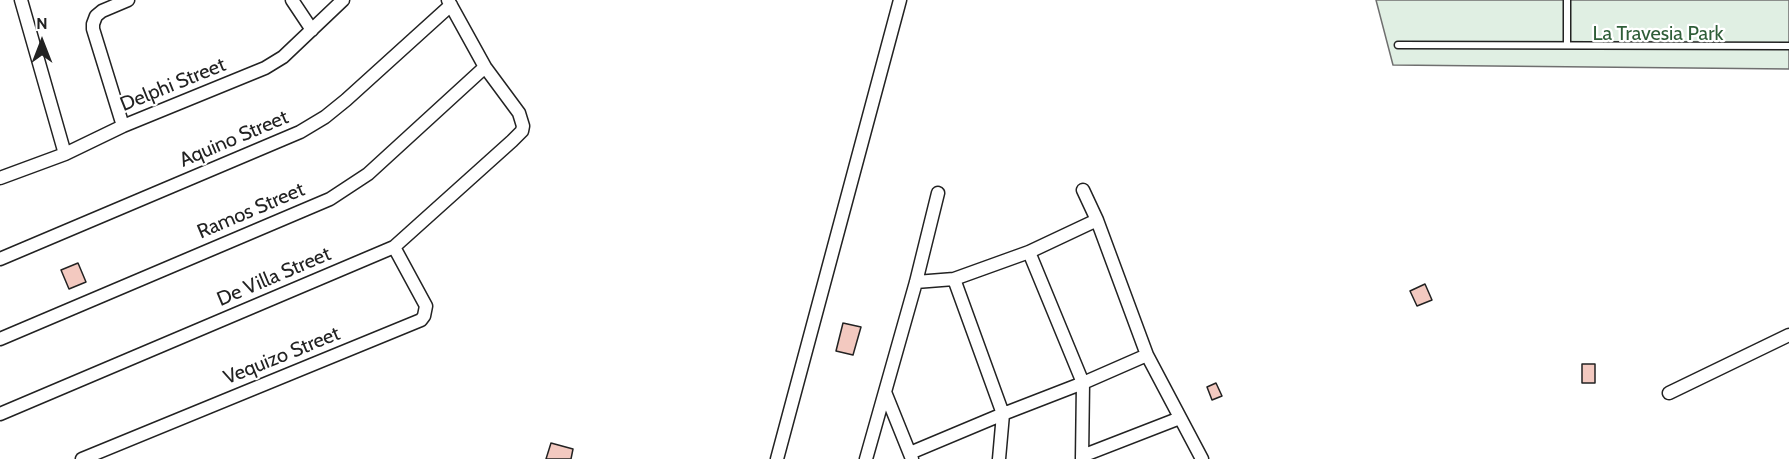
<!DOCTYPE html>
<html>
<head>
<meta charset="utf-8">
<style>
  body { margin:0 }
  #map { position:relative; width:1789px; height:459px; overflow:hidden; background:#fff; font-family:Cabin,sans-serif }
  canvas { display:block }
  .north { position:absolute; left:12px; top:12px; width:60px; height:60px; -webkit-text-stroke:4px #fff; paint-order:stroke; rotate:0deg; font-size:16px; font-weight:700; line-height:24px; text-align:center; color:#222 }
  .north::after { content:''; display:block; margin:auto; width:21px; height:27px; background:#222; clip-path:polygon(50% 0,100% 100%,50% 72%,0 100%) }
</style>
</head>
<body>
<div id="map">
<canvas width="1789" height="459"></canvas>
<div class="north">N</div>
</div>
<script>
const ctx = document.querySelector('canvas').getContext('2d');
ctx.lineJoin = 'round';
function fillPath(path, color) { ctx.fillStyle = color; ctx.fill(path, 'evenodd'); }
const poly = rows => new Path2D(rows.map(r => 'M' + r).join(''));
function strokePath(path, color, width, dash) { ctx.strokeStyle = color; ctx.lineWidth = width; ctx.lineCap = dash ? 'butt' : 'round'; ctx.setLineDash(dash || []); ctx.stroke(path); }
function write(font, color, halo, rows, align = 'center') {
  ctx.font = font + ' Cabin,sans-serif'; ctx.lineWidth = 4.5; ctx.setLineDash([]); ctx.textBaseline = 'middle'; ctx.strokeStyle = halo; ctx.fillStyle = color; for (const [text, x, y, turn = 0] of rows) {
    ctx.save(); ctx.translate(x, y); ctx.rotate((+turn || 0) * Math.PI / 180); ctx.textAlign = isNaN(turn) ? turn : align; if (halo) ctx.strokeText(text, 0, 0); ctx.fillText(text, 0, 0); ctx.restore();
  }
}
const green = poly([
  [1376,0,1789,0,1789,69,1393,65,1376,0]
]);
fillPath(green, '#e0efe3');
strokePath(green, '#6f6f6f', 1.5);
const building = poly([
  [78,263,86,282,69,289,61,270,78,263],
  [1425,284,1432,300,1417,306,1410,291,1425,284],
  [843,323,861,327,853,355,836,351,843,323],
  [1582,364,1595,364,1595,383,1582,383,1582,364],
  [1216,383,1222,396,1212,400,1207,387,1216,383],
  [551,443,573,449,571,459,546,459,551,443]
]);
fillPath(building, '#f3c9c0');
strokePath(building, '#222', 1.5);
const service = poly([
  [1567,0,1567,45],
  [1398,45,1789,46]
]);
const minor = poly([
  [21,0,65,154],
  [292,0,312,30],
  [123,126,93,29,93,24,96,16,102,11,128,0],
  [0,178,65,154,123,126,265,68,283,57,343,0],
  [1083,190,1097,220,1147,355,1202,459],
  [1029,252,1083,383,1082,459],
  [0,259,300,132,325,117,346,100,451,5],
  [954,279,1003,414,999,459],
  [916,282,954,279,1029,252,1097,220],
  [0,339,330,199,368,174,485,67],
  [885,392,912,459],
  [1669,393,1789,335],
  [0,414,394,247,512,141,522,131,523,126,519,113,485,67,448,0],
  [910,453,1003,414,1083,383,1147,355],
  [1082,456,1180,418],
  [82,459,421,320,424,316,426,306,394,247],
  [777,459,900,0],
  [866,459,916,282,938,193]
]);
strokePath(service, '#222', 9);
strokePath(minor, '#222', 15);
strokePath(service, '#fff', 6);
strokePath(minor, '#fff', 12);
write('20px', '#2f5e38', '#fff', [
  ["La Travesia Park",1658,34]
]);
write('20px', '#222', '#fff', [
  ["Delphi Street",173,85,-22],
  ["Aquino Street",234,139,-23],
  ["Ramos Street",251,211,-23],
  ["De Villa Street",274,277,-23],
  ["Vequizo Street",282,356,-22]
]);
</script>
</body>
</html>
